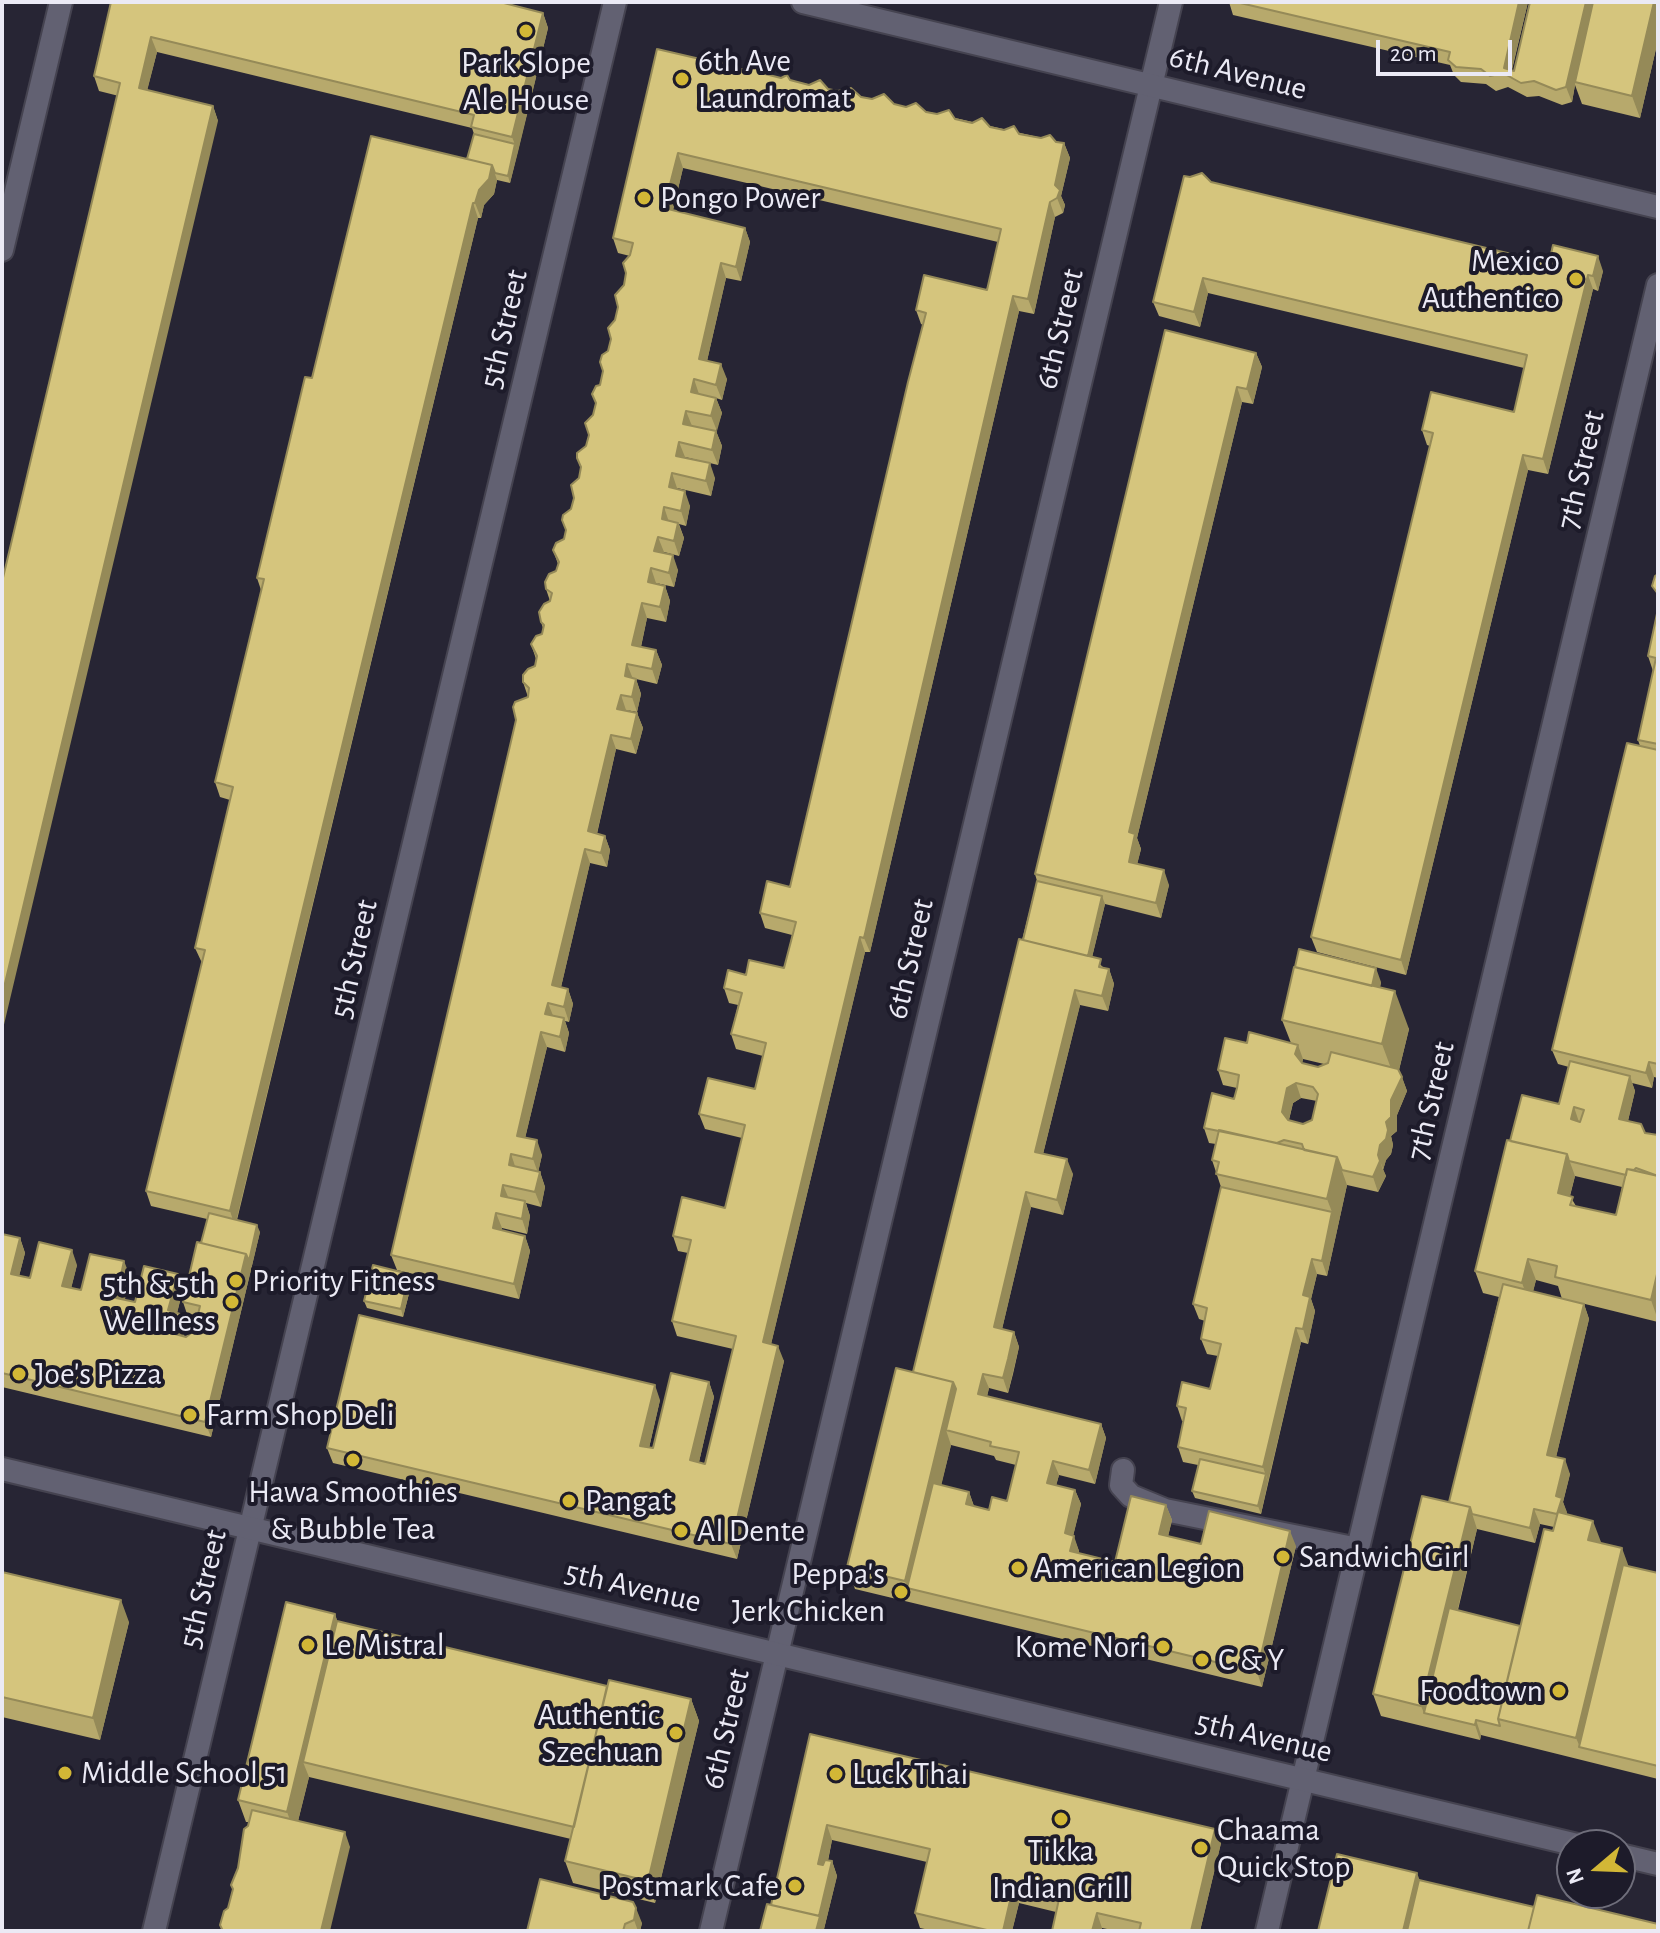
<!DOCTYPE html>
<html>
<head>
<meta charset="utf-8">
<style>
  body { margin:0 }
  #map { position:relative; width:1660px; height:1933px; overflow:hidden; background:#272534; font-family:"Alegreya Sans",sans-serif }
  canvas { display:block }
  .frame { position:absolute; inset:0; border:4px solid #ebeaf5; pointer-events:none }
  .north { position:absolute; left:1556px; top:1829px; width:80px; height:80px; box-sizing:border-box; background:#1d1b2a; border:2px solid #6f6e7b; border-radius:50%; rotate:251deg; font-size:22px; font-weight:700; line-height:32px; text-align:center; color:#ebeaf5 }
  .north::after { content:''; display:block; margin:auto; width:28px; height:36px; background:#d2b736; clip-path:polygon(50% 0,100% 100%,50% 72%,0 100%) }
  .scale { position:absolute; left:1376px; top:40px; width:136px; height:36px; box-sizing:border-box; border:4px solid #ebeaf5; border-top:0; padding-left:10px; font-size:24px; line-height:28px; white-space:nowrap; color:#ebeaf5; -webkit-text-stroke:6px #1d1b2a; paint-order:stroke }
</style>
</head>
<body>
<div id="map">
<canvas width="1660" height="1933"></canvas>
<div class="frame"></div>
<div class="north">N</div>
<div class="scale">20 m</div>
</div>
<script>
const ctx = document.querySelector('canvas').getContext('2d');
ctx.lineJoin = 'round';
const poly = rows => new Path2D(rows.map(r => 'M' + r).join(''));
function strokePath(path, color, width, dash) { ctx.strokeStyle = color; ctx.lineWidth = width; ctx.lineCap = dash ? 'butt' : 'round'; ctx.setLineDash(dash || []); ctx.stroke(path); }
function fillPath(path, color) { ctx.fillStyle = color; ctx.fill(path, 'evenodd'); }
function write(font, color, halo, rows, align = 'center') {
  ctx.font = font + ' "Alegreya Sans",sans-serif'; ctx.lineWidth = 8; ctx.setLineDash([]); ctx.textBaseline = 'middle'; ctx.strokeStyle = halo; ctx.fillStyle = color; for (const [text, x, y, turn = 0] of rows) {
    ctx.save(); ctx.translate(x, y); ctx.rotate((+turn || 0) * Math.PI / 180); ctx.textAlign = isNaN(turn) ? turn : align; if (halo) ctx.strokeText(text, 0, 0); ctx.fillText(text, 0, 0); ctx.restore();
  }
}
const service = poly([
  [1123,1470,1121,1485,1131,1496,1165,1510,1358,1549]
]);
const minor = poly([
  [2,250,61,2],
  [154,1931,615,2],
  [711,1931,1171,2],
  [1267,1931,1658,285]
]);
const tertiary = poly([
  [803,2,1658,207],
  [2,1469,1577,1845],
  [1620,1855,1658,1864]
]);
strokePath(service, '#454350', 26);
strokePath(minor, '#454350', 26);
strokePath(tertiary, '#454350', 26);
strokePath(service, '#626172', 22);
strokePath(minor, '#626172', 22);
strokePath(tertiary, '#626172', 22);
fillPath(poly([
  [111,2,501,3,543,13,548,28,510,183,497,180,494,194,484,205,481,218,478,218,237,1220,260,1232,211,1437,2,1387,2,1234,20,1238,25,1253,19,1276,30,1278,77,1265,71,1288,81,1290,130,1276,124,1300,135,1302,183,1289,177,1313,180,1314,185,1328,184,1336,186,1337,194,1331,197,1319,188,1317,183,1302,201,1243,207,1219,151,1206,146,1191,202,963,195,948,230,800,220,797,215,782,261,590,257,578,312,378,467,159,474,134,472,128,157,52,147,90,213,106,218,121,99,91,94,76],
  [1229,2,1528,2,1512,70,1514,71,1658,2,1658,40,1640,118,1582,104,1575,85,1572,102,1562,105,1539,96,1527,97,1508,87,1496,91,1486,84,1461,82,1454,75,1450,65,1233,15],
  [729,66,1064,143,1070,158,1061,196,1065,205,1063,213,1055,217,1034,314,1019,311,870,952,865,952,771,1344,784,1361,737,1559,333,1463,327,1448,660,1400,649,1448,653,1448,709,1382,714,1397,699,1462,705,1464,733,1349,677,1336,672,1321,688,1253,678,1251,673,1236,725,1208,742,1138,705,1129,699,1114,755,1089,763,1056,736,1049,731,1034,738,1005,729,1003,724,988,746,975,784,968,792,935,765,928,760,913,790,887,923,325,921,324,916,310,987,290,998,242,683,168,673,210,745,228,750,242,741,281,726,278,707,361,727,379,722,400,716,398,722,413,716,431,722,446,718,465,685,457,715,478,711,496,677,488,690,506,686,526,679,524,684,538,679,556,664,552,663,553,678,570,674,587,656,583,665,586,670,601,666,622,647,618,641,647,656,650,662,665,657,684,636,679,641,694,637,712,626,710,637,713,643,728,636,754,616,749,597,834,605,836,610,850,607,867,590,863,561,987,568,989,573,1004,569,1022,565,1021,569,1033,565,1052,547,1047,525,1138,542,1155,538,1172,540,1172,545,1187,541,1207,526,1203,530,1216,527,1234,502,1228,501,1230,525,1236,530,1251,519,1299,397,1270,391,1255,528,697,523,682,535,666,536,659,531,644,542,634,543,628,541,622,550,601,546,589,556,571,558,564,553,550,564,539,581,469,577,458,586,446,624,285,630,256,618,253,613,238],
  [1211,182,1549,263,1603,271,1598,291,1593,289,1548,474,1528,470,1406,975,1317,952,1311,937,1430,446,1427,445,1422,430,1514,412,1524,368,1208,293,1200,327,1159,316,1153,302],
  [1165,330,1256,353,1262,367,1253,404,1242,402,1137,838,1141,849,1137,864,1169,885,1161,918,1105,904,1092,957,1104,968,1109,969,1114,984,1108,1011,1080,1005,1043,1154,1073,1174,1063,1215,1031,1207,1002,1329,1014,1332,1019,1347,1013,1374,1008,1393,989,1388,987,1396,1101,1424,1106,1438,1095,1484,1059,1475,1056,1485,1075,1490,1081,1504,1073,1536,1079,1551,1078,1553,1115,1562,1166,1505,1172,1520,1168,1536,1201,1544,1296,1546,1262,1687,855,1589,847,1567,913,1372,1037,881,1035,874],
  [951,1445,994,1456,996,1460,1016,1465,1007,1501,989,1510,974,1506,969,1492,941,1485],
  [1658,609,1658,1078,1654,1077,1652,1088,1632,1083,1635,1091,1628,1121,1645,1133,1658,1135,1658,1322,1581,1303,1584,1304,1589,1319,1556,1457,1570,1474,1563,1502,1567,1514,1629,1567,1658,1573,1658,1779,1481,1735,1480,1740,1381,1716,1373,1694,1449,1502,1499,1297,1483,1293,1475,1271,1510,1141,1559,1104,1569,1067,1558,1064,1552,1050,1640,746,1638,740,1653,671,1648,656],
  [1575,1176,1622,1187,1616,1215,1576,1206,1570,1196],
  [1536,1280,1558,1286,1562,1299,1533,1291],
  [1540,1524,1554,1527,1520,1626,1458,1610,1477,1529,1535,1543],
  [1381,982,1380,988,1409,1029,1399,1070,1407,1091,1397,1115,1397,1131,1391,1136,1393,1145,1391,1154,1386,1160,1383,1170,1386,1176,1378,1192,1347,1185,1327,1276,1317,1274,1311,1299,1315,1311,1308,1344,1301,1342,1261,1514,1195,1498,1192,1491,1198,1465,1183,1462,1178,1447,1184,1421,1182,1421,1177,1406,1210,1389,1218,1356,1207,1354,1201,1339,1205,1321,1199,1319,1193,1304,1221,1187,1212,1160,1216,1144,1209,1143,1204,1128,1234,1099,1237,1088,1223,1085,1218,1070,1247,1043,1291,1043,1282,1020],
  [1303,1059,1324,1064,1318,1067,1302,1063],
  [1301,1098,1317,1101,1312,1120,1303,1124,1289,1120,1293,1103],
  [409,1274,412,1282,403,1317,367,1308,364,1301],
  [2,1572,129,1622,100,1740,2,1717],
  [335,1614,337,1621,607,1686,691,1699,699,1721,655,1903,573,1883,565,1861,571,1839,309,1777,298,1821,350,1847,222,1931,220,1925,228,1908,249,1822,246,1822,238,1800],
  [810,1734,1215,1829,1221,1843,1200,1931,1117,1931,1102,1928,1101,1931,1052,1931,1056,1912,1019,1903,1012,1931,934,1931,920,1928,915,1913,927,1862,832,1840,828,1861,832,1861,837,1876,824,1929,771,1905],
  [540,1879,642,1923,640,1931,527,1931]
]), '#b7a96c');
fillPath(poly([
  [1519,2,1528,2,1510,77,1504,68],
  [1586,2,1595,2,1575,82,1575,85,1572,102,1566,87],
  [1654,2,1658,2,1658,40,1640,118,1632,96],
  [543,13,548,28,518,152,512,137],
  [151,37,157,52,144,103,139,88],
  [213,106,218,121,2,1033,2,996],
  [1064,143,1070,158,1061,196,1065,205,1063,213,1057,198,1055,185],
  [515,144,518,152,510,183,508,176],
  [678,153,683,168,670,223,664,208],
  [492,165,497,180,494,194,484,205,481,218,475,203,479,190],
  [1050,202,1055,217,1034,314,1028,299],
  [473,203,478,218,235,1226,230,1211],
  [745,228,750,242,741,281,736,267],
  [1598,256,1603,271,1598,291,1593,276],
  [721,263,726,278,704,374,699,359],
  [1588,275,1593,289,1548,474,1543,459],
  [1203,278,1208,293,1200,327,1194,312],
  [1013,296,1019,311,870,952,864,938],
  [1256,353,1262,367,1253,404,1247,389],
  [721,364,727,379,722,400,716,385],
  [694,379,699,394,691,392],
  [1237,387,1242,402,1137,838,1141,849,1134,877,1129,862,1129,832],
  [716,398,722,413,717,431,711,416],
  [686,411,692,426,683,424],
  [716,431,722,446,718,465,712,450],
  [679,442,685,457,676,456],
  [1523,455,1528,470,1406,975,1401,960],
  [710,463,715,478,711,496,706,481],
  [672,473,677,488,675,502,669,487],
  [685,491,690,506,686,526,681,511],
  [664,507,669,522,662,519],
  [678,523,684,538,679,556,674,541],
  [658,537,664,552,660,566,654,551],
  [673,555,678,570,674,587,669,573],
  [651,568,656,583,653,597,648,582],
  [665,586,670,601,666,622,660,607],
  [642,603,647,618,638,660,632,645],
  [656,650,662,665,657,684,652,669],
  [627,664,633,679,625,676],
  [636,679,641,694,637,712,632,697],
  [621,695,626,710,623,724,617,709],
  [637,713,643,728,636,754,631,739],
  [611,735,616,749,594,846,588,831],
  [605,836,610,850,607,867,601,853],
  [585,849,590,863,558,1000,552,985],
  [1164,870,1169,885,1161,918,1156,903],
  [1102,896,1105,904,1089,970,1086,962],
  [860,937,865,952,768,1357,763,1342],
  [1376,968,1381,982,1372,1020,1367,1006],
  [1109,969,1114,984,1108,1011,1102,996],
  [568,989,573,1004,569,1022,564,1007],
  [1075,990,1080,1005,1040,1166,1035,1152],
  [1395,991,1409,1029,1396,1082,1382,1044],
  [548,1003,554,1018,545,1014],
  [564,1018,569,1033,565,1052,560,1037],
  [541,1032,547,1047,522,1151,517,1136],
  [1298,1045,1303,1059,1301,1069,1295,1054],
  [1649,1062,1654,1077,1652,1088,1646,1073],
  [1630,1076,1635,1091,1625,1133,1619,1119],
  [1402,1077,1407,1091,1397,1115,1397,1131,1391,1136,1393,1145,1391,1154,1386,1160,1383,1170,1378,1155,1391,1100],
  [1296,1083,1301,1098,1293,1103,1287,1127,1282,1112,1287,1088],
  [1574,1107,1579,1122,1571,1119],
  [537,1140,542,1155,538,1173,533,1159],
  [511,1154,516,1169,509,1165],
  [1567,1154,1575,1176,1565,1214,1558,1193],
  [1337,1157,1347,1185,1327,1276,1322,1261,1332,1212,1327,1199],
  [1067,1159,1073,1174,1063,1215,1057,1200],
  [1380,1161,1386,1176,1378,1192,1373,1177],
  [540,1172,545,1187,541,1207,535,1192],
  [503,1185,509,1199,501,1196],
  [1026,1192,1031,1207,999,1342,994,1327],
  [525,1201,530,1216,527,1234,522,1219],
  [496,1213,502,1228,499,1243,493,1228],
  [257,1225,260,1232,211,1437,205,1422,246,1254],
  [525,1236,530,1251,519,1299,514,1284],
  [20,1238,25,1253,16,1288,11,1274],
  [72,1250,77,1265,68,1301,62,1286],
  [1312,1259,1317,1274,1311,1299,1315,1311,1308,1344,1303,1329,1303,1295],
  [1528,1259,1536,1280,1530,1304,1522,1283],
  [124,1261,130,1276,122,1313,116,1298],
  [1658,1270,1658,1320,1651,1300],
  [178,1274,183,1289,174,1325,168,1310],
  [409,1274,412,1282,403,1317,401,1309],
  [1584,1304,1589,1319,1553,1470,1547,1455],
  [180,1314,185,1328,180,1349,175,1334],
  [1296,1328,1301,1342,1268,1482,1263,1467],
  [1014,1332,1019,1347,1008,1393,1003,1378],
  [778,1346,784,1361,737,1559,731,1544],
  [983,1374,989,1388,984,1409,978,1394],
  [709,1382,714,1397,696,1475,690,1460],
  [953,1382,961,1403,946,1430,951,1445,916,1590,907,1588,905,1581],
  [655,1385,660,1400,646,1461,640,1446],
  [1101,1424,1106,1438,1095,1484,1089,1470],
  [1565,1459,1570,1474,1563,1502,1567,1512,1563,1529,1557,1514,1556,1496],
  [1053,1461,1059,1475,1053,1498,1047,1483],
  [1266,1474,1268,1482,1261,1514,1258,1506],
  [1075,1490,1081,1504,1070,1548,1065,1533],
  [969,1492,974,1507,966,1504],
  [1166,1505,1172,1520,1165,1549,1159,1534],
  [1470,1507,1477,1529,1432,1715,1424,1713,1421,1706],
  [1534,1509,1540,1524,1535,1543,1530,1528],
  [1593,1521,1601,1542,1596,1562,1588,1540],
  [1290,1531,1296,1546,1262,1687,1257,1672],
  [1074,1536,1079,1551,1075,1566,1070,1551],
  [1622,1548,1630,1570,1580,1747,1576,1738],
  [121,1600,129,1622,100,1740,93,1718],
  [335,1614,342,1635,303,1762,309,1777,295,1833,287,1812],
  [691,1699,699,1721,655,1903,648,1881],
  [1476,1720,1481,1735,1480,1740,1475,1725],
  [827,1825,832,1840,824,1879,818,1864],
  [1215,1829,1221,1843,1200,1931,1191,1931],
  [345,1832,350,1847,330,1931,321,1931],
  [832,1861,837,1876,824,1929,825,1931,816,1931,817,1922],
  [1417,1873,1425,1894,1416,1931,1403,1931],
  [1013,1888,1019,1903,1012,1931,1003,1931],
  [636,1908,642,1923,640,1931,638,1931,634,1920],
  [1097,1913,1102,1928,1101,1931,1092,1931]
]), '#958a58');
const building = poly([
  [111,2,500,2,543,13,512,137,471,127,474,115,151,37,139,88,213,106,2,996,2,582,120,83,94,76,111,2],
  [1236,2,1519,2,1504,68,1514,71,1530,2,1586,2,1566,87,1556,90,1534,81,1521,83,1503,73,1490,76,1481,69,1456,67,1448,60,1450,52,1236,2],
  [1593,2,1654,2,1632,96,1575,82,1593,2],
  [657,49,713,62,723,57,729,66,745,70,755,66,765,74,781,78,787,75,790,80,809,85,820,80,828,89,838,91,851,88,861,97,872,99,884,94,894,104,906,107,916,103,926,112,937,114,949,110,955,119,972,123,982,118,990,127,1004,130,1014,126,1019,134,1041,138,1050,135,1056,142,1064,143,1055,185,1060,190,1057,198,1050,202,1028,299,1013,296,864,938,860,937,763,1342,778,1346,731,1544,327,1448,359,1315,655,1385,640,1446,653,1448,671,1373,709,1382,690,1460,705,1464,736,1336,672,1321,691,1240,673,1236,682,1197,725,1208,745,1125,699,1114,708,1078,755,1089,766,1043,731,1034,742,993,724,988,728,970,746,975,749,960,784,968,796,922,760,913,767,881,790,887,908,382,926,313,916,310,924,275,987,290,1001,229,678,153,664,208,745,228,736,267,721,263,699,359,721,364,716,385,694,379,691,392,716,398,711,416,686,411,683,424,716,431,712,450,679,442,676,456,710,463,706,481,672,473,669,487,685,491,681,511,664,507,662,519,678,523,674,541,658,537,654,551,673,555,669,573,651,568,648,582,665,586,660,607,642,603,632,645,656,650,652,669,627,664,625,676,636,679,632,697,621,695,617,709,637,713,631,739,611,735,588,831,605,836,601,853,585,849,552,985,568,989,564,1007,548,1003,545,1014,564,1018,560,1037,541,1032,517,1136,537,1140,533,1159,511,1154,509,1165,540,1172,535,1192,503,1185,501,1196,525,1201,522,1219,496,1213,493,1228,525,1236,514,1284,391,1255,516,720,513,707,515,702,528,697,529,688,523,682,523,675,528,669,535,666,537,656,531,644,536,636,542,634,544,625,541,622,539,612,544,604,550,601,552,593,546,589,545,582,549,574,556,571,559,562,553,550,556,543,564,539,566,530,562,520,563,515,571,509,574,498,571,485,579,478,581,467,577,458,577,453,586,446,589,435,585,423,593,415,596,403,592,394,596,386,600,385,603,371,600,362,602,355,608,351,611,339,608,328,615,320,618,307,615,295,624,285,626,273,623,263,630,255,633,243,613,238,657,49],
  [474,134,515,144,508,176,495,173,492,165,467,159,474,134],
  [371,136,492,165,489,179,479,190,475,203,473,203,230,1211,146,1191,205,950,195,948,233,787,215,782,264,579,257,578,305,377,312,378,371,136],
  [1202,173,1211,182,1549,263,1553,245,1598,256,1593,276,1588,275,1543,459,1523,455,1401,960,1311,937,1433,433,1422,430,1431,392,1514,412,1527,355,1203,278,1194,312,1153,302,1184,176,1190,177,1202,173],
  [1165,330,1256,353,1247,389,1237,387,1129,832,1135,834,1129,862,1164,870,1156,903,1035,874,1165,330],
  [1658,574,1658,594,1652,586,1655,576,1658,574],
  [1658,609,1658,744,1638,740,1656,658,1648,656,1658,609],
  [1627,743,1658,750,1658,1064,1649,1062,1646,1073,1552,1050,1627,743],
  [1037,881,1102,896,1088,956,1023,940,1037,881],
  [1019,939,1101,959,1099,967,1109,969,1102,996,1075,990,1035,1152,1067,1159,1057,1200,1026,1192,994,1327,1014,1332,1008,1359,1003,1378,983,1374,978,1394,1101,1424,1089,1470,1053,1461,1047,1483,1075,1490,1065,1533,1074,1536,1070,1551,1115,1562,1131,1496,1166,1505,1159,1534,1201,1544,1209,1511,1290,1531,1257,1672,907,1588,933,1483,969,1492,966,1504,989,1510,992,1497,1007,1501,1019,1452,990,1446,991,1442,946,1430,956,1389,953,1382,913,1372,1019,939],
  [1299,949,1376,968,1372,986,1295,967,1299,949],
  [1294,967,1395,991,1382,1044,1282,1020,1294,967],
  [1249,1032,1298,1045,1295,1054,1302,1063,1318,1067,1328,1063,1331,1052,1398,1069,1402,1077,1391,1100,1391,1117,1386,1122,1388,1130,1386,1139,1380,1145,1378,1155,1380,1161,1373,1177,1342,1170,1337,1157,1304,1150,1302,1144,1284,1140,1277,1143,1204,1128,1212,1093,1234,1099,1237,1088,1239,1075,1218,1070,1225,1038,1247,1043,1249,1032],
  [1296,1083,1313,1087,1318,1094,1312,1120,1303,1124,1288,1120,1282,1112,1287,1088,1296,1083],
  [1570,1061,1630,1076,1619,1119,1641,1124,1645,1133,1658,1135,1658,1176,1636,1168,1634,1170,1627,1169,1626,1175,1569,1161,1567,1154,1510,1141,1522,1095,1559,1104,1570,1061],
  [1574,1107,1584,1110,1580,1122,1571,1119,1574,1107],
  [1219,1130,1337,1157,1327,1199,1216,1174,1219,1162,1212,1160,1219,1130],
  [1507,1140,1567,1154,1558,1193,1573,1197,1570,1205,1616,1215,1627,1169,1658,1176,1658,1270,1651,1300,1555,1277,1557,1266,1528,1259,1522,1283,1475,1271,1507,1140],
  [1221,1187,1332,1212,1322,1261,1312,1259,1303,1295,1310,1297,1303,1329,1296,1328,1263,1467,1178,1447,1186,1408,1177,1406,1182,1382,1210,1389,1221,1344,1201,1339,1207,1308,1193,1304,1221,1187],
  [209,1213,257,1225,249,1261,246,1254,201,1243,209,1213],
  [2,1234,20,1238,11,1274,30,1278,39,1242,72,1250,62,1286,81,1290,90,1254,124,1261,116,1298,135,1302,144,1266,178,1274,168,1310,180,1314,175,1334,186,1337,194,1331,200,1306,183,1302,197,1242,246,1254,205,1422,2,1373,2,1234],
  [373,1265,409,1274,401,1309,364,1301,373,1265],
  [1503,1284,1584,1304,1547,1455,1565,1459,1556,1496,1562,1498,1557,1514,1534,1509,1530,1528,1472,1514,1470,1507,1449,1502,1503,1284],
  [896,1368,953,1382,905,1581,847,1567,896,1368],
  [1200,1459,1266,1474,1258,1506,1192,1491,1200,1459],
  [1422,1496,1470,1507,1421,1706,1373,1694,1422,1496],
  [1558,1512,1593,1521,1588,1540,1622,1548,1576,1738,1498,1719,1544,1529,1553,1531,1558,1512],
  [1623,1565,1658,1573,1658,1766,1579,1747,1623,1565],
  [2,1572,121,1600,93,1718,2,1697,2,1572],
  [286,1602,335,1614,287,1812,238,1800,286,1602],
  [1449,1608,1520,1626,1498,1719,1500,1726,1476,1720,1475,1725,1424,1713,1449,1608],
  [337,1621,607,1686,574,1827,303,1762,337,1621],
  [609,1680,691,1699,648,1881,565,1861,609,1680],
  [810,1734,1215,1829,1191,1931,1139,1931,1141,1923,1097,1913,1092,1931,1052,1931,1059,1899,1013,1888,1003,1931,991,1931,915,1913,930,1849,827,1825,818,1864,823,1865,825,1860,832,1861,819,1916,771,1905,810,1734],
  [252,1810,345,1832,321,1931,223,1931,220,1925,224,1911,228,1908,233,1889,231,1885,238,1868,244,1829,248,1826,252,1810],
  [1337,1854,1417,1873,1403,1931,1318,1931,1337,1854],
  [540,1879,633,1902,636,1908,634,1920,625,1924,623,1931,527,1931,540,1879],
  [1419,1880,1534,1907,1528,1931,1407,1931,1419,1880],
  [1537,1895,1658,1924,1658,1931,1528,1931,1537,1895],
  [767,1904,820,1916,816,1931,760,1931,767,1904]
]);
fillPath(building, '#d5c57d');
strokePath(building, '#958a58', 2);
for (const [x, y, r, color] of [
  [526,31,8,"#d2b736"],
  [682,79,8,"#d2b736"],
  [644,198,8,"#d2b736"],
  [1576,279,8,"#d2b736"],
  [236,1281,8,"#d2b736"],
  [232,1302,8,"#d2b736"],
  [19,1374,8,"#d2b736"],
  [190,1415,8,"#d2b736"],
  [353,1460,8,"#d2b736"],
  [569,1501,8,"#d2b736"],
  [681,1531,8,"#d2b736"],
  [1283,1557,8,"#d2b736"],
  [1018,1568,8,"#d2b736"],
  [901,1592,8,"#d2b736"],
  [308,1645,8,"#d2b736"],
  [1163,1647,8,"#d2b736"],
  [1202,1660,8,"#d2b736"],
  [1559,1691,8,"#d2b736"],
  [676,1733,8,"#d2b736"],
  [65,1773,8,"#d2b736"],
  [836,1774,8,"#d2b736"],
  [1061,1819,8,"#d2b736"],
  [1201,1848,8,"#d2b736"],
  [795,1886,8,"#d2b736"]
]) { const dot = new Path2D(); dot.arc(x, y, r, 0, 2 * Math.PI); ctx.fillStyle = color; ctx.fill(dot); strokePath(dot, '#1d1b2a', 3); }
write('32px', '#ebeaf5', '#1d1b2a', [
  ["6th Ave",698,61],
  ["Laundromat",698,98],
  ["Park Slope",526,63,"center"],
  ["Ale House",526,100,"center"],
  ["Pongo Power",660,198],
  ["Mexico",1560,261,"right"],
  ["Authentico",1560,298,"right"],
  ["Priority Fitness",252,1281],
  ["5th & 5th",216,1284,"right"],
  ["Wellness",216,1321,"right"],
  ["Joe's Pizza",35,1374],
  ["Farm Shop Deli",206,1415],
  ["Hawa Smoothies",353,1492,"center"],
  ["& Bubble Tea",353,1529,"center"],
  ["Pangat",585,1501],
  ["Al Dente",697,1531],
  ["Sandwich Girl",1299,1557],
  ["American Legion",1034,1568],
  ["Peppa's",885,1574,"right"],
  ["Jerk Chicken",885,1611,"right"],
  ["Le Mistral",324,1645],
  ["Kome Nori",1147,1647,"right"],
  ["C & Y",1218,1660],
  ["Foodtown",1543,1691,"right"],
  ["Authentic",660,1715,"right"],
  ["Szechuan",660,1752,"right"],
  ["Middle School 51",81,1773],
  ["Luck Thai",852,1774],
  ["Chaama",1217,1830],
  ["Quick Stop",1217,1867],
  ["Tikka",1061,1851,"center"],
  ["Indian Grill",1061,1888,"center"],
  ["Postmark Cafe",779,1886,"right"]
], 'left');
write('32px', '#ebeaf5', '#1d1b2a', [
  ["6th Avenue",1238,73,14],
  ["5th Street",504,329,-77],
  ["6th Street",1060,329,-77],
  ["7th Street",1581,470,-77],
  ["5th Street",354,959,-77],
  ["6th Street",910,959,-77],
  ["7th Street",1431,1101,-77],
  ["5th Avenue",633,1587,13],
  ["5th Street",203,1589,-77],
  ["6th Street",726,1729,-77],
  ["5th Avenue",1264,1737,13]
]);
</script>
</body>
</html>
